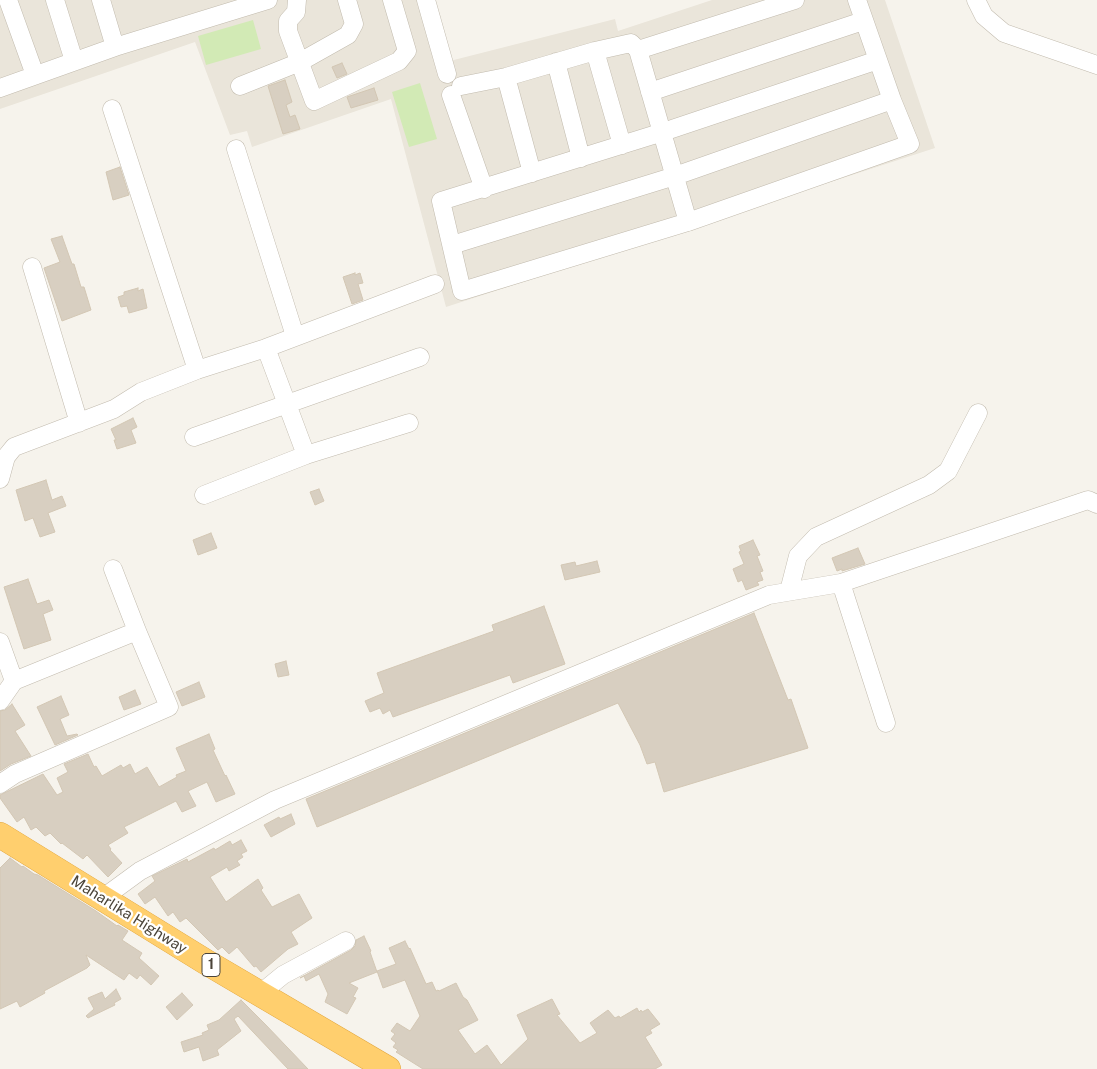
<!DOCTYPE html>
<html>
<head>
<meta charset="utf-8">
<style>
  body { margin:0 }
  canvas { display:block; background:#f6f3ec }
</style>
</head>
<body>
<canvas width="1097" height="1069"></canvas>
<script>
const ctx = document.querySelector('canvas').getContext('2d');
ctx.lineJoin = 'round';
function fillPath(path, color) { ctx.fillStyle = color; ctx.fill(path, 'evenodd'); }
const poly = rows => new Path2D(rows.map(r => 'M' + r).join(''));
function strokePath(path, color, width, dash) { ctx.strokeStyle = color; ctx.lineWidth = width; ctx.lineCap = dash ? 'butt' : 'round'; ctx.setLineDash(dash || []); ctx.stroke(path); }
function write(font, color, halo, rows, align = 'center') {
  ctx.font = font + ' "Public Sans",sans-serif'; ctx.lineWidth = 4.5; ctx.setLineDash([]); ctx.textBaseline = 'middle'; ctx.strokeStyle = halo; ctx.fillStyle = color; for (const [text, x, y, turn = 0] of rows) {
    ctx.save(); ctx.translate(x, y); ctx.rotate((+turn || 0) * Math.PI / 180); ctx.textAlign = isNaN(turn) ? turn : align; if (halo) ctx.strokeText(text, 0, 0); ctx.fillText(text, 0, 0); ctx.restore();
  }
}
fillPath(poly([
  [0,0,418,0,438,64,615,19,618,31,712,0,885,0,935,148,446,307,391,99,252,147,247,131,230,135,195,42,0,109]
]), '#eae5da');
fillPath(poly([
  [253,20,261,49,206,65,198,36],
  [420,83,437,139,409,147,392,92]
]), '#d2eab5');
const building = poly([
  [342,63,347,74,337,78,332,67,342,63],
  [285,80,292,102,286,105,290,117,295,115,300,129,283,134,268,86,285,80],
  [374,88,378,100,351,108,347,97,374,88],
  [120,167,129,195,113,200,106,172,120,167],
  [62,236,72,264,74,264,81,287,84,287,91,310,62,321,44,268,60,262,51,239,62,236],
  [355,273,355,275,360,273,363,283,358,284,363,300,352,304,343,277,355,273],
  [138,288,138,291,143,289,147,308,129,313,127,306,121,307,118,297,124,295,124,292,138,288],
  [133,418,137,427,131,430,136,443,117,449,114,440,116,440,111,429,133,418],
  [46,480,52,500,62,496,66,506,48,513,55,532,40,537,33,518,25,521,16,490,46,480],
  [319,489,324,501,315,505,310,492,319,489],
  [211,533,217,548,198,555,193,540,211,533],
  [753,540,760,555,757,556,763,571,760,572,763,580,757,582,759,585,746,590,742,580,738,582,733,569,744,564,739,552,741,551,739,546,753,540],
  [858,548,865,564,842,571,842,569,837,571,832,558,858,548],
  [597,561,600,572,565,580,561,565,575,562,576,566,597,561],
  [28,579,37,604,49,600,53,610,43,614,51,640,24,649,4,587,28,579],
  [544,606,565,664,513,683,510,675,393,717,390,710,383,714,380,708,370,712,365,701,384,693,377,673,494,631,492,625,544,606],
  [754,613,788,700,791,699,808,748,664,792,655,762,647,764,640,745,618,703,317,827,306,799,754,613],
  [286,661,289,675,278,677,275,664,286,661],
  [199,682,205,697,182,706,176,692,199,682],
  [135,690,141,704,124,710,119,697,135,690],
  [61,696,69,715,60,719,67,736,77,734,78,735,55,745,37,707,61,696],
  [12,704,25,725,15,731,31,756,11,764,0,771,0,711,5,710,12,704],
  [209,734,215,749,213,750,225,776,226,775,235,794,216,802,207,782,188,791,196,806,182,812,176,801,124,827,128,833,108,845,111,849,110,850,122,863,108,877,87,855,83,859,62,843,61,844,50,833,45,836,36,827,31,830,24,817,17,822,0,798,0,795,43,774,57,795,63,792,57,778,68,772,64,764,88,754,94,767,96,766,102,776,121,765,123,768,130,764,135,774,147,767,159,787,177,777,176,775,186,771,176,748,209,734],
  [291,814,295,824,271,837,264,825,279,817,280,819,291,814],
  [241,840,247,851,241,854,243,857,237,861,240,865,229,871,227,867,210,877,226,902,258,879,263,888,261,890,272,907,299,894,312,918,291,932,298,944,288,949,261,972,256,966,254,967,237,947,229,954,222,947,218,950,186,918,180,922,173,912,168,916,155,897,145,904,138,894,155,881,152,876,187,859,188,862,214,848,215,850,230,841,232,845,241,840],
  [10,858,22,867,23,866,34,874,38,875,96,911,117,926,118,925,128,931,122,940,142,953,139,958,159,976,151,985,140,975,137,979,129,973,124,980,86,955,90,965,87,968,44,991,45,993,20,1007,17,1001,0,1009,0,868,10,858],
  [364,936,371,951,370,952,377,972,349,983,358,988,353,997,356,998,347,1014,325,1002,328,994,319,974,306,981,304,976,300,978,351,950,355,946,356,940,364,936],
  [405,941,409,949,410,948,426,984,432,982,436,991,438,990,439,991,456,983,463,997,467,1000,478,1020,458,1030,475,1054,487,1045,501,1065,528,1039,517,1015,552,999,560,1014,557,1015,580,1043,597,1033,590,1023,608,1010,615,1018,619,1016,620,1018,637,1008,639,1012,641,1010,642,1012,648,1009,660,1024,650,1030,652,1033,645,1037,662,1065,655,1069,423,1069,396,1052,398,1050,393,1047,396,1043,391,1039,395,1034,391,1031,397,1023,410,1031,420,1016,405,980,383,988,377,971,396,964,389,948,405,941],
  [116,989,121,999,114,1003,115,1005,88,1018,86,1016,94,1009,88,998,102,992,105,999,116,989],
  [182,993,193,1005,177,1020,166,1007,182,993],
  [241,1000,265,1024,308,1069,288,1069,238,1016,234,1019,241,1031,217,1050,219,1055,203,1061,199,1047,184,1052,181,1042,203,1035,202,1033,209,1030,207,1025,219,1020,241,1000]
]);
fillPath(building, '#d8cfc1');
strokePath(building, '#d3c7b4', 1);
const minor = poly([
  [8,0,35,75],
  [55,0,74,61],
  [101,0,115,47],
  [297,0,296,12,288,21,288,31,314,101,399,61,407,51,392,0],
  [426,0,447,74],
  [857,0,892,100,910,144,688,222,462,291,441,201,663,132,878,60],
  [976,0,984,16,1004,33,1097,65],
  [638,50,795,0],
  [595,51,622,145],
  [556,62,581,158],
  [506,77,532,173],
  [240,86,300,62,348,35,354,24,347,0],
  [461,86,506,77,595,51,631,43,638,50,688,222],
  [0,88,115,47,268,0],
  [650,92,863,21],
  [451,95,484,189],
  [112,109,197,370],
  [236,149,295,336],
  [452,245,675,176,892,100],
  [32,267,79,423],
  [266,348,306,455],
  [194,437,420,357],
  [0,479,6,457,14,447,114,409,141,392,197,370,266,348,435,284],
  [204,495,306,455,409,423],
  [841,583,1088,500,1097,504],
  [789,591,798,556,816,537,929,485,948,471,978,413],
  [0,642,14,681],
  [0,701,14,681,137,631],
  [0,784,15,774,169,707,137,631,113,569],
  [103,898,140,871,275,800,769,595,841,583,886,723],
  [261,993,283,975,346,941]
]);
const highway = poly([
  [0,835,206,962,388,1069]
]);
strokePath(minor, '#c2bbae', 19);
strokePath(highway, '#e0a43c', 26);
strokePath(minor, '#fff', 18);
strokePath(highway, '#ffcf6e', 25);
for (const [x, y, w] of [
  [211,965,18]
]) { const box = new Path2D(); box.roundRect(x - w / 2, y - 11.5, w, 23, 4); ctx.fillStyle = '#fff'; ctx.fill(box); strokePath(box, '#4b4439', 1); }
write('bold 14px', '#4b4439', null, [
  ["1",211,965]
]);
write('15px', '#4b4439', '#fff', [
  ["Maharlika Highway",129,915,32]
]);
</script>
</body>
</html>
